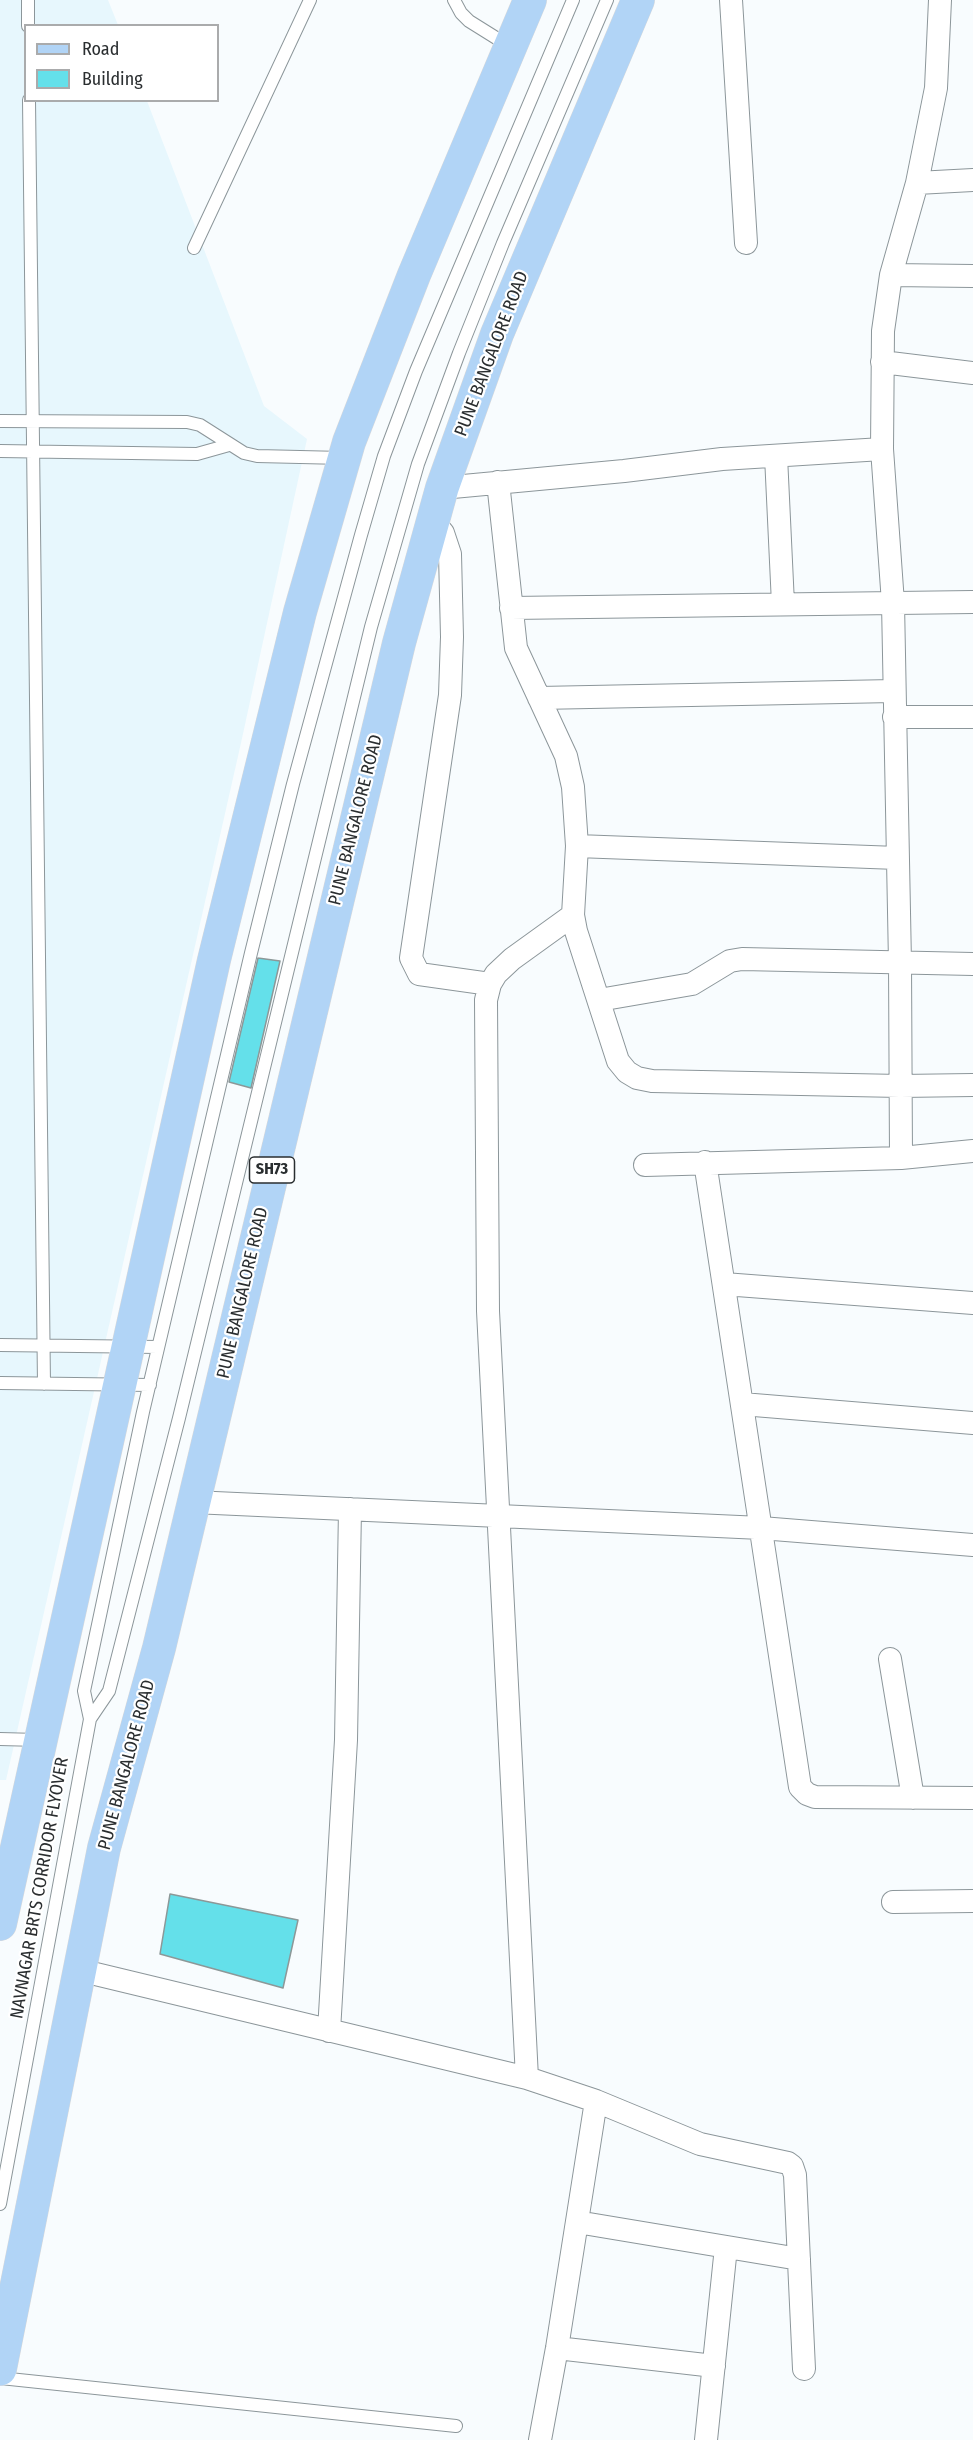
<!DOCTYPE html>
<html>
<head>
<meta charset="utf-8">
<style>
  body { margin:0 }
  #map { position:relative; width:973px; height:2440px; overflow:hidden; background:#f8fcfe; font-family:"Fira Sans Condensed",sans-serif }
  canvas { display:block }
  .legend { position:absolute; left:24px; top:24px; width:195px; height:78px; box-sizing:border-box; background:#fff; border:2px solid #aaabac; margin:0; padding:8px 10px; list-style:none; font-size:18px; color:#2a2e30 }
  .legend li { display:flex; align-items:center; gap:12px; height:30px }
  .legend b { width:30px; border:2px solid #aaabac }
</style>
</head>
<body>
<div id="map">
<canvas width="973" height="2440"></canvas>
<ul class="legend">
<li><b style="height:8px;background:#b1d4f6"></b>Road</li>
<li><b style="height:16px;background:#64e0ea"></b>Building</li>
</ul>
</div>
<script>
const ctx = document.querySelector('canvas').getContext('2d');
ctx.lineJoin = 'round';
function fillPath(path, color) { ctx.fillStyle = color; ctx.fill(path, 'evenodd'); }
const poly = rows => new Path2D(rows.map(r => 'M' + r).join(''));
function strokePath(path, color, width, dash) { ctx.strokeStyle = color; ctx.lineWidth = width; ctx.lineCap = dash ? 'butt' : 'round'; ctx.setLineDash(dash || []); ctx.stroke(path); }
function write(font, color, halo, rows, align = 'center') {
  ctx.font = font + ' "Fira Sans Condensed",sans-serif'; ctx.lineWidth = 4.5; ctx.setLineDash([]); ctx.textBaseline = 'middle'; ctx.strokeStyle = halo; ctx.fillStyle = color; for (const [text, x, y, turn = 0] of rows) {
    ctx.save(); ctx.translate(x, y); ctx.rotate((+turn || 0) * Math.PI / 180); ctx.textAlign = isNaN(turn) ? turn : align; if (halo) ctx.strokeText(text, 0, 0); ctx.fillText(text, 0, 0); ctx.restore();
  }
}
fillPath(poly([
  [0,0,108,0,118,25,26,26,26,100,147,101,264,406,307,439,241,743,6,1780,0,1780]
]), '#e7f7fd');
const building = poly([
  [258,958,280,961,251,1088,229,1082,258,958],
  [170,1894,298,1920,283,1988,160,1954,170,1894]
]);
fillPath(building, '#64e0ea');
strokePath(building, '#8c9898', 1.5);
const lane = poly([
  [28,0,28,26],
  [454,0,461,13,469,21,509,46],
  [573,0,416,371,384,456,361,535,293,784,251,953,143,1412,84,1691,90,1719,109,1691,179,1418,371,627,418,464,459,353,503,243,607,0],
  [29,100,44,1384],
  [194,248,310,0],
  [0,421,187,422,200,425,244,453,257,456,343,458],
  [0,451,197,454,229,445],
  [0,1345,158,1347],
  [0,1383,150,1385],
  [0,1739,38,1740],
  [0,2204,90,1719],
  [0,2378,456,2426]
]);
const street = poly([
  [731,0,746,243],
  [917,183,973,180],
  [891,275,973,276],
  [882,362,973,373],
  [776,456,783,604],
  [498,482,516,648,566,756,573,787,577,846,573,915,576,931,618,1061,627,1072,637,1078,652,1081,900,1086,973,1085],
  [442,488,624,471,722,459,882,449],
  [433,521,443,533,450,554,452,637,450,695,411,958,419,974,490,984],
  [511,608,973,602],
  [539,698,893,691],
  [894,717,973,717],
  [577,846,897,858],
  [599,1000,692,984,730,961,742,959,973,964],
  [901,1158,900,963,893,603,882,449,883,331,891,275,917,183,936,88,940,0],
  [705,1162,800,1787,807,1794,815,1797,973,1798],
  [645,1165,901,1158,973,1151],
  [724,1284,973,1303],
  [742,1404,973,1423],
  [193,1502,761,1528,973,1545],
  [890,1659,913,1798],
  [893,1902,973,1901],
  [79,1970,527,2078,596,2101,700,2144,788,2163,792,2166,795,2175,804,2369],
  [329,2031,346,1740,350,1509],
  [527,2078,488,1311,486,1000,490,984,496,974,512,959,573,915],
  [577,2222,799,2259],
  [557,2348,714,2366],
  [540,2440,557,2348,596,2101],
  [706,2440,726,2247]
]);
const primary = poly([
  [0,1924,214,960,300,612,349,442,414,275,530,0],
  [0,2369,104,1848,159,1648,399,643,442,488,497,334,638,0]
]);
strokePath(lane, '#8c969a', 14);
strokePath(street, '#8c969a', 24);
strokePath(primary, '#d9d9da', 34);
strokePath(lane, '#fff', 12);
strokePath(street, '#fff', 22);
strokePath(primary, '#b1d4f6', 33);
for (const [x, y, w] of [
  [272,1170,45]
]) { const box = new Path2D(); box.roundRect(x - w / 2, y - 13, w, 26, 4.5); ctx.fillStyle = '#fff'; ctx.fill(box); strokePath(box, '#2a2e30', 1.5); }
write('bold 16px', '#2a2e30', null, [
  ["SH73",272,1170]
]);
write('18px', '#2a2e30', '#fff', [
  ["PUNE BANGALORE ROAD",492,354,-69],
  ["PUNE BANGALORE ROAD",356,820,-76],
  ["PUNE BANGALORE ROAD",243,1293,-77],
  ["PUNE BANGALORE ROAD",127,1765,-75],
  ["NAVNAGAR BRTS CORRIDOR FLYOVER",40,1888,-80]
]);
</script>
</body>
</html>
